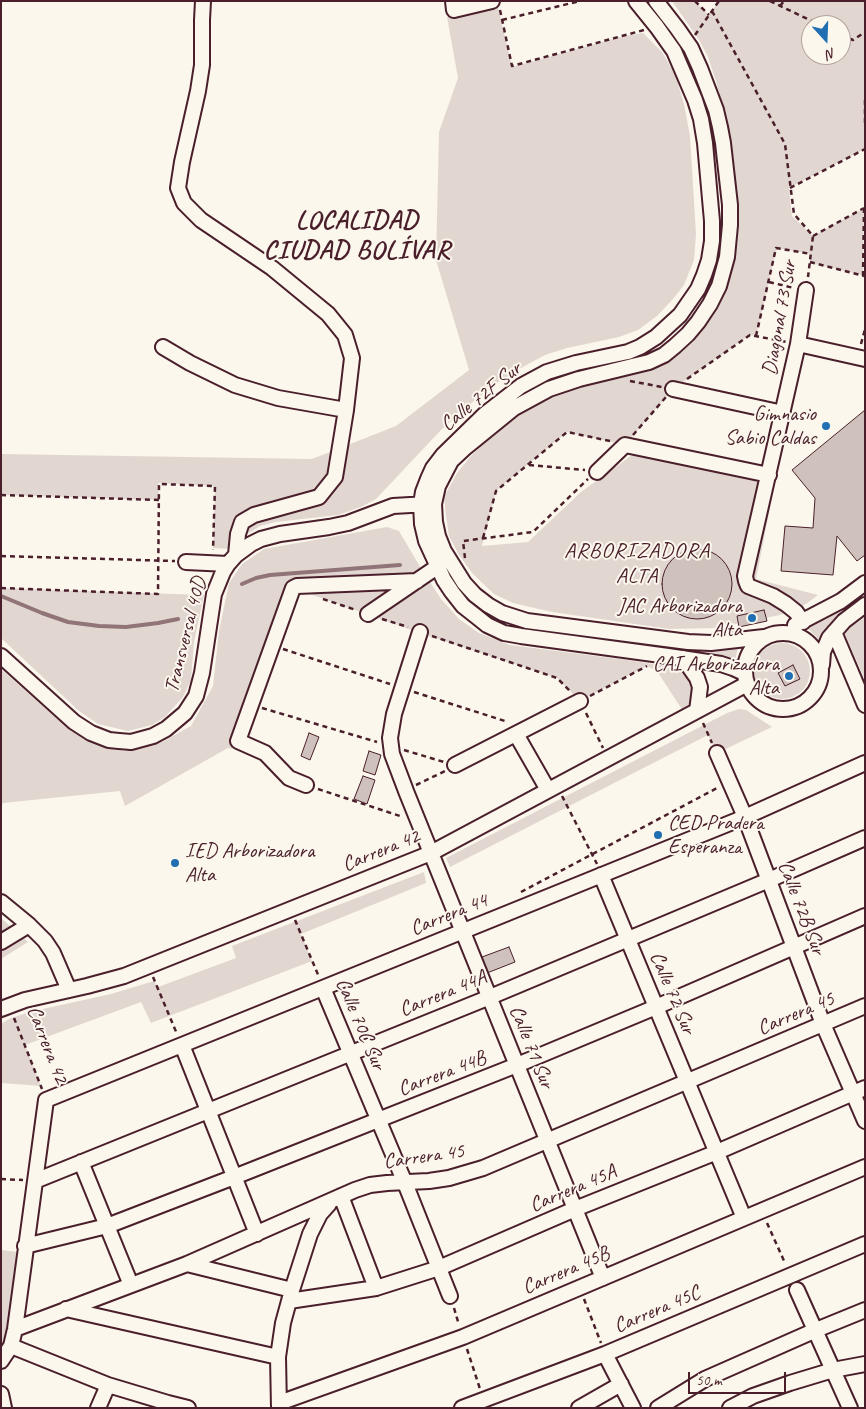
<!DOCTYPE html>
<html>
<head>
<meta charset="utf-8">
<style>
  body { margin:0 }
  #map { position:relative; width:866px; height:1409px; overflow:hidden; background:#fbf7ec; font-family:Caveat,sans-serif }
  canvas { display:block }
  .frame { position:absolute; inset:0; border:2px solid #4a1f2b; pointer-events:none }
  .north { position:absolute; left:801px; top:15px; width:50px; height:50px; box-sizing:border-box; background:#fbf7ec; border:1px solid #b4a19f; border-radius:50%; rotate:160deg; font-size:14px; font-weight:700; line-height:20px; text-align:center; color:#4a1f2b }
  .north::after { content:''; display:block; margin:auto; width:18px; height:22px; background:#1f6fb2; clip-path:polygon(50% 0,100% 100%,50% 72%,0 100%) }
  .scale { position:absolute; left:688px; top:1372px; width:98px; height:22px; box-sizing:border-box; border:2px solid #4a1f2b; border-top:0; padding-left:6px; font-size:15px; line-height:18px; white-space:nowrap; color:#4a1f2b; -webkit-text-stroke:4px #fbf7ec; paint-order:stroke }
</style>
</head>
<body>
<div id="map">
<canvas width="866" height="1409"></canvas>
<div class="frame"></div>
<div class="north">N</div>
<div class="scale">50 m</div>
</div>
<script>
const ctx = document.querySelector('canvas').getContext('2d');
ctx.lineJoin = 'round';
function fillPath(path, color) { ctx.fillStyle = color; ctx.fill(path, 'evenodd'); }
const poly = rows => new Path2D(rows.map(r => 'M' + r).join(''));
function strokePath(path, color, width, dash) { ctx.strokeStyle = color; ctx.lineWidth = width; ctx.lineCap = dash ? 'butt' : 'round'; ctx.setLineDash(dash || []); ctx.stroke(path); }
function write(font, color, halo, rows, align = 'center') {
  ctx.font = font + ' Caveat,sans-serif'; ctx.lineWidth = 4; ctx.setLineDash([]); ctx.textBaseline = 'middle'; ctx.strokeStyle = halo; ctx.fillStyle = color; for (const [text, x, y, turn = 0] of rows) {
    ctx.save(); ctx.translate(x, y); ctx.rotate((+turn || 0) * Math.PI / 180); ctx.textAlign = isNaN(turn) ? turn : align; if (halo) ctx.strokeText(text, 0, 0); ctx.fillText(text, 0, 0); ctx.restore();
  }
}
fillPath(poly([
  [672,1,695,1,709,15,719,1,865,1,865,149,789,188,792,216,813,236,864,208,863,275,810,263,811,254,777,248,756,336,750,335,673,389,625,445,567,432,496,491,482,546,528,542,581,492,635,453,775,483,756,579,818,595,806,604,780,615,716,628,669,629,552,612,513,603,494,594,473,574,459,555,449,536,446,516,444,497,457,473,470,457,495,432,521,410,542,398,563,390,636,370,702,317,734,231,730,134,716,81,708,57,699,40],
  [811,25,841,25,841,55,811,55],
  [497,3,512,67,620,37,643,33,662,52,675,74,684,104,690,136,696,234,694,260,684,285,673,299,657,316,638,330,619,337,567,348,545,355,519,369,497,383,474,401,441,430,376,499,361,507,338,515,276,522,260,526,243,537,230,549,213,548,215,486,158,483,159,500,1,495,1,454,312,459,396,426,469,370,436,260,439,132,458,78,447,17],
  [387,527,399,531,419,565,441,599,459,619,479,633,510,645,635,661,671,667,681,672,689,679,692,692,690,703,683,711,657,671,647,666,580,701,557,678,420,633,293,588,233,749,228,748,125,806,120,791,3,803,1,806,1,669,57,719,86,738,124,751,162,742,191,726,213,686,219,631,229,583,242,564,264,549],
  [1,588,204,595,194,642,191,680,183,697,165,717,152,725,128,731,98,724,79,711,1,638],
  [842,611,819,640,808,628],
  [865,617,865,680,844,632],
  '754 671a28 28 0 1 1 56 0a28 28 0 1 1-56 0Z',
  [738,648,735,660,679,651,708,651],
  [739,709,746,710,772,727,717,753,708,735,450,867,446,858,727,713],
  [424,872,426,883,301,934,312,961,151,1023,141,1002,25,1045,41,1086,1,1083,1,1024,9,1019,29,1012,111,994,154,981,158,987,236,958,232,946],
  [1,918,28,942,1,959],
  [1,1250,18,1252,6,1337,1,1349]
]), '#e2d7d0');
strokePath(poly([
  [242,584,256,578,270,575,400,565],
  [1,596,42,613,68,622,99,626,126,627,158,623,178,619]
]), '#907477', 4);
const building = poly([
  [865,410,865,555,857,561,837,536,833,575,781,571,785,526,813,528,815,498,792,470,865,410],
  '662 584a35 35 0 1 1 70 0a35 35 0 1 1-70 0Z',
  [764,610,767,621,739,627,737,616,764,610],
  [793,665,800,679,785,686,778,673,793,665],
  [309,733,319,737,310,760,301,756,309,733],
  [369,751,381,755,375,775,363,771,369,751],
  [363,776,375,780,367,804,354,799,363,776],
  [509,947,515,962,487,973,482,957,509,947]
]);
fillPath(building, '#cfc2bc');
strokePath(building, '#4a1f2b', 1);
const minor = poly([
  [203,1,202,20,202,65,198,91,182,162,178,188,184,203,201,220,272,268,328,314,345,335,352,358,346,410,335,477,319,497,254,515,242,522,238,534,236,555],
  [453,1,454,10,492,1],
  [636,1,657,27,674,51,695,100,701,119,705,143,712,221,712,241,709,260,704,275,698,289,680,315,656,337,640,347,628,352,576,363,547,372,521,386,485,414,443,455,433,468,428,479,423,492,421,504,422,524,426,541,444,580,452,592,463,606,477,617,487,625,504,633,521,636,668,656,721,664,733,668,744,673],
  [656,1,677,28,691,48,700,68,716,110,720,127,723,143,730,205,730,225,727,257,719,286,710,304,698,322,688,334,675,346,664,355,649,362,579,379,549,389,514,408,466,447,451,461,438,486,434,504,435,522,438,536,444,551,464,583,475,595,488,605,502,613,527,621,688,642,711,643,764,637],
  [798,344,865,359],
  [163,347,190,363,235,385,278,398,346,410],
  [673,389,783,413],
  [597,472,625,445,769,475],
  [186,562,228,564],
  [368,614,437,567],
  [803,622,796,612,786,604,773,596,748,586,746,581,745,576,798,344,806,290],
  [795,625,841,601,865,583],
  [420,632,394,714,390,738,392,754,406,791,603,1278],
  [834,632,865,705],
  '745 671a38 38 0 1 1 76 0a38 38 0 1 1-76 0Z',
  [1,656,74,722,91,733,109,740,119,741,131,742,153,736,166,729,185,713,196,696,202,673,214,594,223,572,228,564,236,555,251,544,261,539,280,534,329,527,348,523,393,506,428,504],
  [683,658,697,678,700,687,697,711],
  [822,665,823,652,829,638,844,621,865,605],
  [516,734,548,790],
  [717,753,745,817,823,1024,865,1121],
  [455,765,580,701],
  [306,785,289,778,265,753,238,741,293,588,297,586,417,581],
  [601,875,744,1218],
  [1,902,29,925,45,941,53,953,69,990],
  [1,942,29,925],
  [323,988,405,1183,450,1296],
  [1,1009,25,1000,87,986,124,976,431,853,747,684],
  [182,1045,257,1234],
  [81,1162,131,1285],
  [35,1181,490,997,769,880,865,838],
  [341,1196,376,1288],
  [25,1246,107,1226,234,1177,517,1065,656,1007,865,916],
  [187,1264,292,1290],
  [797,1290,850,1408],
  [289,1301,376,1288,439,1268,575,1209,717,1152,865,1088],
  [66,1309,278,1357],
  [15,1329,187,1264,355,1190,370,1185,387,1183,429,1181,449,1178,483,1168,865,1006],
  [11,1346,108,1385,168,1403,188,1408],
  [605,1354,633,1408],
  [1,1361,11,1346,15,1329,46,1100,745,817,865,763],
  [1,1394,4,1408],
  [279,1403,463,1337,865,1167],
  [98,1408,108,1385],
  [279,1408,278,1357,283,1323,292,1290,310,1234,320,1214,329,1204],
  [462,1408,605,1354,865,1244],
  [579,1408,621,1384],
  [658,1408,705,1379,816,1330,865,1310],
  [730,1408,753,1396,790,1383,833,1370,865,1364]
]);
strokePath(minor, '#4a1f2b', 18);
strokePath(poly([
  [695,1,709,15],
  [770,1,820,25],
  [780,6,784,1],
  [500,10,512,66,644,30],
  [712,11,785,144,794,214,813,236,808,277],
  [502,20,580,1],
  [695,35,719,1],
  [841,35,853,40,865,32],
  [865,100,865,124],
  [790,188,865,149],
  [813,236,864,208],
  [810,262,864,276],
  [863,276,864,208],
  [769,282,794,288],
  [756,336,776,248,811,254],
  [861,344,865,329],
  [687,379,750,335,787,342],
  [630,381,662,387],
  [633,435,666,397],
  [529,465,585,470],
  [1,495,159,500],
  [483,538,496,491,567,432,610,441],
  [1,556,175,561],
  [465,558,463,541,533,532,588,479],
  [1,588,158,594,159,484,215,486,213,550],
  [323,599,356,610],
  [382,619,408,627],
  [432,636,557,678,571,692],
  [283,649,390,684],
  [414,692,508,722],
  [590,696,647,666],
  [262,708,377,742],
  [586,713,603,748],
  [703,723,712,743],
  [404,750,444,762],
  [416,785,445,771],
  [318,789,403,817],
  [562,796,597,864],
  [521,892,719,787],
  [295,920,319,977],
  [153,977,177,1034],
  [14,1018,42,1089],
  [1,1179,23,1180],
  [767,1223,785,1263],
  [584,1299,601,1343],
  [454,1308,459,1325],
  [467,1349,480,1389]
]), '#4a1f2b', 2.5, [5, 4]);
strokePath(minor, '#fbf7ec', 14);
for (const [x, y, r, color] of [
  [826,426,5,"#1f6fb2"],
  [752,618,5,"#1f6fb2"],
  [789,676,5,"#1f6fb2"],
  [658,835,5,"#1f6fb2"],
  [175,863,5,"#1f6fb2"]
]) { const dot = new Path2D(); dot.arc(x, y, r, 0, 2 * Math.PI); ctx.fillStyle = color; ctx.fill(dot); strokePath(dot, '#fbf7ec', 2); }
write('21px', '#4a1f2b', '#fbf7ec', [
  ["Diagonal 73 Sur",780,318,-80],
  ["Calle 72F Sur",481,397,-39],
  ["Transversal 40D",186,635,-76],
  ["Carrera 42",381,851,-22],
  ["Calle 72B Sur",801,908,69],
  ["Carrera 44",449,915,-22],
  ["Calle 72 Sur",672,993,67],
  ["Carrera 44A",443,994,-22],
  ["Carrera 45",796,1014,-23],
  ["Calle 70C Sur",360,1024,67],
  ["Carrera 42",47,1045,69],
  ["Calle 71 Sur",531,1047,68],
  ["Carrera 44B",442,1074,-21],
  ["Carrera 45",424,1157,-8],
  ["Carrera 45A",573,1189,-23],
  ["Carrera 45B",566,1271,-23],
  ["Carrera 45C",657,1310,-23]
]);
write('21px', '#4a1f2b', '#fbf7ec', [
  ["Gimnasio",816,414],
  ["Sabio Caldas",816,438],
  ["JAC Arborizadora",742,606],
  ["Alta",742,630],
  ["CAI Arborizadora",779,664],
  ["Alta",779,688],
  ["CED Pradera",668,823,"left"],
  ["Esperanza",668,847,"left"],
  ["IED Arborizadora",185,851,"left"],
  ["Alta",185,875,"left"]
], 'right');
ctx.letterSpacing = '1px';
write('22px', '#4a1f2b', '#fbf7ec', [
  ["ARBORIZADORA",637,551],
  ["ALTA",637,576]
]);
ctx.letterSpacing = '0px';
ctx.letterSpacing = '1px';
write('bold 26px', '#4a1f2b', '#fbf7ec', [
  ["LOCALIDAD",357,221],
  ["CIUDAD BOLÍVAR",357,251]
]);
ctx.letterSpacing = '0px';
</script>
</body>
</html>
